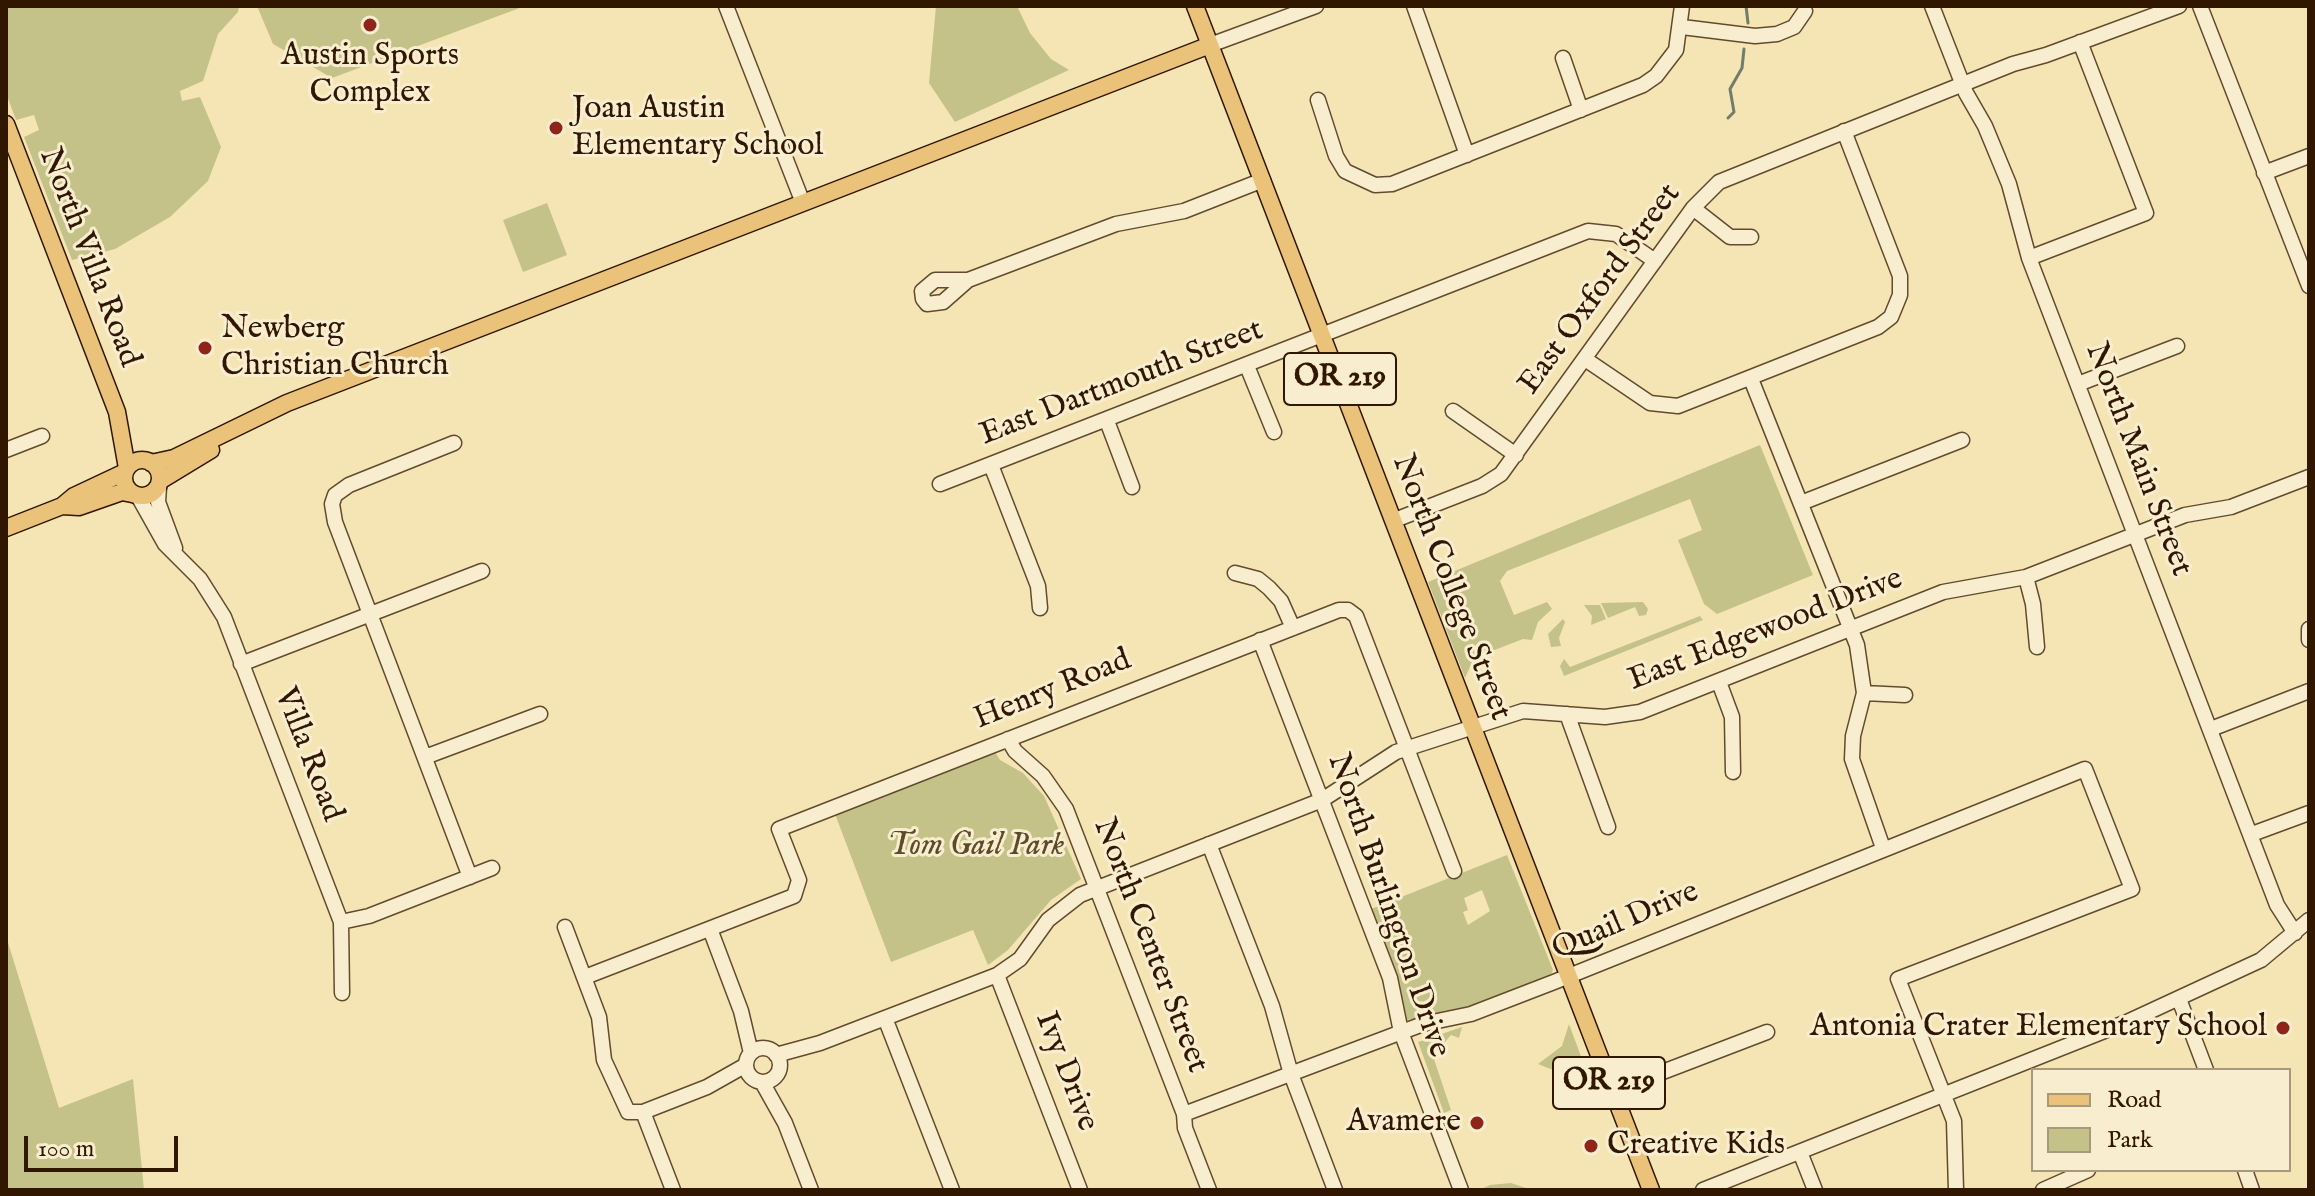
<!DOCTYPE html>
<html>
<head>
<meta charset="utf-8">
<style>
  body { margin:0 }
  #map { position:relative; width:2315px; height:1196px; overflow:hidden; background:#f5e5b5; font-family:"IM FELL English",serif }
  canvas { display:block }
  .frame { position:absolute; inset:0; border:8px solid #311700; pointer-events:none }
  .legend { position:absolute; left:2031px; top:1068px; width:260px; height:104px; box-sizing:border-box; background:#f8eecf; border:2px solid #a8987c; margin:0; padding:10px 14px; list-style:none; font-size:24px; color:#311700 }
  .legend li { display:flex; align-items:center; gap:16px; height:40px }
  .legend b { width:40px; border:2px solid #a8987c }
  .scale { position:absolute; left:24px; top:1136px; width:154px; height:36px; box-sizing:border-box; border:4px solid #311700; border-top:0; padding-left:10px; font-size:24px; line-height:28px; white-space:nowrap; color:#311700; -webkit-text-stroke:6px #f8eecf; paint-order:stroke }
</style>
</head>
<body>
<div id="map">
<canvas width="2315" height="1196"></canvas>
<div class="frame"></div>
<ul class="legend">
<li><b style="height:10px;background:#eac27a"></b>Road</li>
<li><b style="height:22px;background:#c4c288"></b>Park</li>
</ul>
<div class="scale">100 m</div>
</div>
<script>
const ctx = document.querySelector('canvas').getContext('2d');
ctx.lineJoin = 'round';
function fillPath(path, color) { ctx.fillStyle = color; ctx.fill(path, 'evenodd'); }
const poly = rows => new Path2D(rows.map(r => 'M' + r).join(''));
function strokePath(path, color, width, dash) { ctx.strokeStyle = color; ctx.lineWidth = width; ctx.lineCap = dash ? 'butt' : 'round'; ctx.setLineDash(dash || []); ctx.stroke(path); }
function write(font, color, halo, rows, align = 'center') {
  ctx.font = font + ' "IM FELL English",serif'; ctx.lineWidth = 6; ctx.setLineDash([]); ctx.textBaseline = 'middle'; ctx.strokeStyle = halo; ctx.fillStyle = color; for (const [text, x, y, turn = 0] of rows) {
    ctx.save(); ctx.translate(x, y); ctx.rotate((+turn || 0) * Math.PI / 180); ctx.textAlign = isNaN(turn) ? turn : align; if (halo) ctx.strokeText(text, 0, 0); ctx.fillText(text, 0, 0); ctx.restore();
  }
}
fillPath(poly([
  [6,6,239,6,238,12,218,34,203,81,180,91,182,101,200,97,221,147,208,181,170,217,115,249,72,260,24,137,39,130,34,115,16,120,6,93],
  [257,6,525,6,332,78,273,44],
  [936,6,1017,6,1030,33,1051,59,1069,70,955,122,929,83],
  [547,203,567,255,523,272,503,220],
  [1760,445,1813,575,1717,614,1704,604,1678,540,1702,530,1690,499,1507,571,1500,581,1514,615,1547,602,1552,609,1538,622,1532,640,1523,639,1474,658,1465,678,1428,582],
  [1643,602,1648,609,1646,615,1639,616,1635,607,1608,618,1601,603],
  [1584,605,1600,605,1606,619,1591,625,1592,616],
  [1700,616,1703,620,1564,676,1560,666,1564,659,1570,667],
  [1563,619,1565,622,1559,638,1561,646,1551,647,1548,634],
  [995,752,1000,760,1023,773,1044,796,1081,879,1051,900,1008,950,988,965,973,930,891,962,835,814],
  [1507,855,1553,970,1551,975,1471,1008,1407,1020,1393,966,1371,909],
  [1482,890,1490,911,1468,925,1463,912,1468,910,1464,898],
  [6,936,59,1108,133,1079,144,1190,6,1190],
  [1569,1024,1596,1097,1565,1109,1562,1081,1553,1070,1538,1064,1562,1046],
  [1462,1027,1459,1038,1451,1035,1433,1056,1451,1110,1444,1113,1418,1042],
  [1511,1183,1532,1190,1479,1190,1490,1185]
]), '#c4c288');
strokePath(poly([
  [1746,6,1748,23],
  [1728,118,1734,112,1730,89,1742,68,1744,49]
]), '#717c6a', 3);
const minor = poly([
  [726,6,803,203],
  [1414,6,1467,155],
  [1932,6,1966,93,1985,126,2009,184,2029,258,2277,905,2295,933],
  [2200,6,2309,286],
  [1682,27,1755,36,1777,34,1794,27,1805,11],
  [1210,45,1316,6],
  [1563,58,1581,110],
  [1318,100,1336,156,1345,171,1375,185,1392,184,1643,85,1656,76,1676,50,1682,6],
  [2264,173,2309,156],
  [1693,208,1730,237,1751,237],
  [2029,258,2146,213,2080,42],
  [968,280,935,280,922,291,923,299,927,304,943,302,968,280,1116,224,1184,211,1263,180],
  [1585,359,1650,403,1678,406,1878,327,1891,317,1900,295,1900,276,1844,131],
  [1247,366,1274,432],
  [1751,379,1857,645,1864,693,1853,736,1852,759,1883,848],
  [2078,384,2177,346],
  [1453,411,1516,455],
  [1107,421,1132,487],
  [454,443,349,485,335,495,332,504,335,522,470,877],
  [6,450,42,436],
  [991,465,1038,586,1040,608],
  [940,484,1588,231,1616,234,1655,261],
  [159,487,158,502,175,548],
  [138,496,165,544,200,579,224,617,341,922,342,993],
  [1801,503,1962,440],
  [1395,520,1482,486,1501,474,1693,208,1719,182,2013,64,2046,55,2179,6],
  [1235,573,1258,579,1269,588,1281,601,1293,628],
  [2026,577,2033,604,2037,647],
  [2309,629,2309,640],
  [1260,640,1390,978,1401,1032,1461,1190],
  [241,664,482,571],
  [1719,682,1732,717,1733,772],
  [1864,693,1905,695],
  [1567,714,1608,827],
  [2211,729,2309,691],
  [1008,739,1015,751,1043,776,1066,809,1184,1114,1185,1128,1209,1190],
  [425,757,540,714],
  [2252,834,2309,813],
  [1209,844,1272,1006,1291,1074,1335,1190],
  [341,922,369,916,492,868],
  [565,927,599,1017,604,1060,628,1112,643,1112,707,1087,746,1065],
  [710,929,741,1011,751,1053],
  [997,975,1080,1190],
  [585,977,794,896,799,880,779,829,1339,610,1348,610,1356,616,1454,871],
  [2179,999,2206,1070],
  [885,1018,952,1190],
  '746 1065a17 17 0 1 1 34 0a17 17 0 1 1-34 0Z',
  [776,1055,820,1043,997,975,1020,959,1048,920,1080,895,1322,800,1396,752,1523,711,1605,717,1640,712,1943,592,2026,577,2185,515,2231,507,2309,477],
  [762,1082,785,1123,811,1190],
  [1613,1091,1767,1032],
  [643,1112,673,1190],
  [1184,1114,1423,1024,1471,1014,1554,982,2085,769,2132,889,1898,979,1954,1121,1956,1190],
  [1800,1152,1815,1190],
  [2245,1170,2252,1190],
  [1703,1190,2127,1022,2261,960,2309,920],
  [2043,1190,2088,1170]
]);
const major = poly([
  [1195,6,1651,1190],
  [6,124,117,412,127,468],
  '124 478a18 18 0 1 1 36 0a18 18 0 1 1-36 0Z',
  [151,463,174,458,287,403,1210,45],
  [160,481,211,450],
  [62,506,79,507,122,492,132,494],
  [6,528,62,506,74,496,125,472]
]);
strokePath(minor, '#624a2d', 17);
strokePath(major, '#311700', 19);
strokePath(minor, '#f8eecf', 14);
strokePath(major, '#eac27a', 16);
for (const [x, y, r, color] of [
  [370,25,8,"#8f2418"],
  [556,128,8,"#8f2418"],
  [205,348,8,"#8f2418"],
  [2283,1028,8,"#8f2418"],
  [1477,1123,8,"#8f2418"],
  [1591,1146,8,"#8f2418"]
]) { const dot = new Path2D(); dot.arc(x, y, r, 0, 2 * Math.PI); ctx.fillStyle = color; ctx.fill(dot); strokePath(dot, '#f8eecf', 3); }
for (const [x, y, w] of [
  [1340,379,112],
  [1609,1083,112]
]) { const box = new Path2D(); box.roundRect(x - w / 2, y - 26, w, 52, 6); ctx.fillStyle = '#f8eecf'; ctx.fill(box); strokePath(box, '#311700', 2); }
write('bold 30px', '#311700', null, [
  ["OR 219",1340,379],
  ["OR 219",1609,1083]
]);
write('32px', '#311700', '#f8eecf', [
  ["Austin Sports",370,57,"center"],
  ["Complex",370,94,"center"],
  ["Joan Austin",572,110],
  ["Elementary School",572,147],
  ["Newberg",221,330],
  ["Christian Church",221,367],
  ["Antonia Crater Elementary School",2267,1028,"right"],
  ["Avamere",1461,1123,"right"],
  ["Creative Kids",1607,1146]
], 'left');
write('32px', '#311700', '#f8eecf', [
  ["North Villa Road",88,258,69],
  ["East Oxford Street",1601,290,-54],
  ["East Dartmouth Street",1122,384,-21],
  ["North Main Street",2137,460,69],
  ["North College Street",1450,588,69],
  ["East Edgewood Drive",1766,631,-21],
  ["Henry Road",1053,691,-22],
  ["Villa Road",307,755,69],
  ["North Burlington Drive",1387,906,71],
  ["Quail Drive",1626,922,-23],
  ["North Center Street",1149,946,69],
  ["Ivy Drive",1065,1072,69]
]);
write('italic 32px', '#5d4a29', '#f8eecf', [
  ["Tom Gail Park",976,847]
]);
</script>
</body>
</html>
